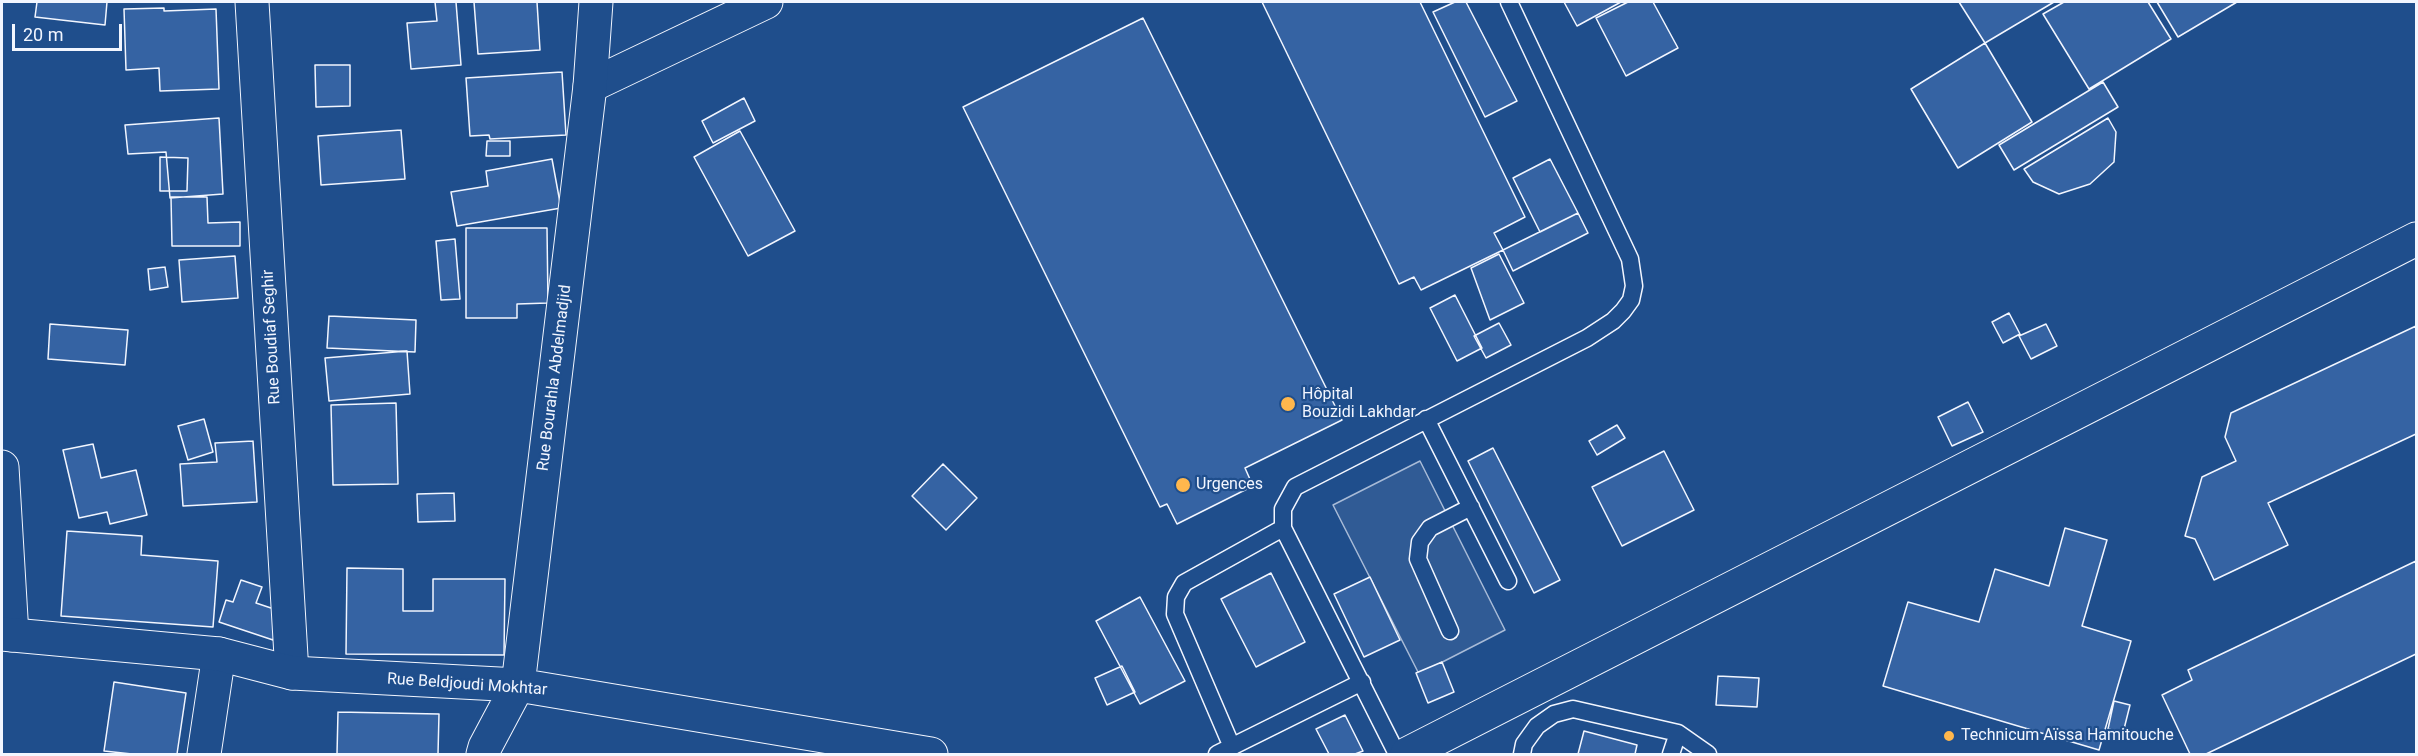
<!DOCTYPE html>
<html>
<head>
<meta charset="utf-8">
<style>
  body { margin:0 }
  #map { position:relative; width:2418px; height:756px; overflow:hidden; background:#1f4e8c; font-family:Roboto,sans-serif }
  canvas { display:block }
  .frame { position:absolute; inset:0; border:3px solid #f2f6ff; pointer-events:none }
  .scale { position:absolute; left:12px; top:24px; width:110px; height:27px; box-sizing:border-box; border:3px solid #f2f6ff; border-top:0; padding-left:8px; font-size:18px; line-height:21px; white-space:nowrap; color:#f2f6ff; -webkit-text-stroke:4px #1f4e8c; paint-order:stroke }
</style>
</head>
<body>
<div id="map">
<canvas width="2418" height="756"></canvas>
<div class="frame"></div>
<div class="scale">20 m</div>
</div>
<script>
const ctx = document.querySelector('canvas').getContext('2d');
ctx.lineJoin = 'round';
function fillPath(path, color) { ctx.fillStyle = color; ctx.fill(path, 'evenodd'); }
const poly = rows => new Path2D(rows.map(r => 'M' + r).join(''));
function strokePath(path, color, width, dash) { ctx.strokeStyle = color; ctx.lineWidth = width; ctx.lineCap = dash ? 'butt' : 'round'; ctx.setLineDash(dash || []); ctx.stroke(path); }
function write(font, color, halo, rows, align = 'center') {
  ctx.font = font + ' Roboto,sans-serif'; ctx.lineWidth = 4.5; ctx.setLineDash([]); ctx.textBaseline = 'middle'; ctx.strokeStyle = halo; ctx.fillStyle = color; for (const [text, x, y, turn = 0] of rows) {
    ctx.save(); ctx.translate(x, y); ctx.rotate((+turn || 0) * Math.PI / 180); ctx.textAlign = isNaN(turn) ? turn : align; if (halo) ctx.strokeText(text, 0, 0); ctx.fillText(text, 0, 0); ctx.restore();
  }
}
const parking = poly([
  [1420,461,1505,630,1419,674,1333,505,1420,461]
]);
fillPath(parking, '#305b95');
strokePath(parking, '#a8bbd7', 1.5);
const building = poly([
  [37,2,107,2,105,25,35,17,37,2],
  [435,2,456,2,461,65,411,69,407,23,437,21,435,2],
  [474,2,537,2,540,50,478,54,474,2],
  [1262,2,1420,2,1525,217,1494,233,1503,250,1421,290,1414,277,1399,284,1262,2],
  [1455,2,1466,2,1517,101,1485,117,1433,12,1455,2],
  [1564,2,1621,2,1577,26,1564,2],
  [1628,2,1653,2,1678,48,1626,76,1596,18,1628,2],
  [1959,2,2054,2,1985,43,1959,2],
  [2064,2,2148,2,2171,39,2089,89,2043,14,2064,2],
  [2157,2,2237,2,2178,37,2157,2],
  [164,8,164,11,216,9,219,89,160,91,159,68,126,70,124,9,164,8],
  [1143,18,1342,420,1245,468,1253,486,1177,524,1167,504,1160,507,963,107,1143,18],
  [1985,43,2032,122,1958,168,1911,89,1985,43],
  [315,65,350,65,350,106,316,107,315,65],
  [562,72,566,135,490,139,489,135,470,136,466,78,562,72],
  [2103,82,2118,107,2014,170,1999,145,2103,82],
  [744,98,755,121,713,143,702,121,744,98],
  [219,118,223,194,170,198,166,152,128,154,125,125,219,118],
  [2108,118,2116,132,2114,162,2090,184,2059,194,2033,182,2024,169,2108,118],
  [401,130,405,179,321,185,318,136,401,130],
  [740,131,795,231,748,256,694,157,740,131],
  [487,141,510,141,510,156,486,156,487,141],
  [160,157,188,158,187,191,160,191,160,157],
  [552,159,561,208,457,226,451,192,488,186,486,171,552,159],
  [1550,159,1578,213,1540,232,1513,178,1550,159],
  [171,197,207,197,208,223,240,222,240,246,172,246,171,197],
  [1578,213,1588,233,1513,271,1503,250,1578,213],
  [466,228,547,228,548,303,517,304,517,318,466,318,466,228],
  [455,239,460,299,441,300,436,241,455,239],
  [1499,254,1524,303,1490,320,1471,268,1499,254],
  [235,256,238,298,182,302,179,260,235,256],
  [165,267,168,287,150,290,148,269,165,267],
  [1455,295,1482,348,1457,361,1430,308,1455,295],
  [2009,313,2020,334,2003,343,1992,322,2009,313],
  [329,316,416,320,415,352,327,348,329,316],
  [1499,323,1511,345,1486,358,1474,336,1499,323],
  [50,324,128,330,125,365,48,359,50,324],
  [2046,324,2057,346,2031,359,2019,336,2046,324],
  [2416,326,2416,434,2268,503,2288,545,2214,580,2195,539,2185,536,2202,477,2236,461,2225,437,2231,413,2416,326],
  [407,351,410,394,329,401,325,358,407,351],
  [1968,402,1983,432,1952,446,1938,417,1968,402],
  [396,403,398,484,333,485,331,405,396,403],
  [204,419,213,452,188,460,178,426,204,419],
  [1617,425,1625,438,1597,455,1589,441,1617,425],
  [253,441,257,502,183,506,180,464,217,462,215,443,253,441],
  [93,444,101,478,136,470,147,515,110,524,107,512,79,518,63,450,93,444],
  [1493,448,1560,580,1534,593,1468,461,1493,448],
  [1664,451,1694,510,1622,546,1592,487,1664,451],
  [943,464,977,498,946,530,912,496,943,464],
  [454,493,455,521,418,522,417,494,454,493],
  [2065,528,2107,540,2082,626,2131,641,2099,750,1883,686,1908,602,1979,622,1995,569,2049,586,2065,528],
  [67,531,142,536,141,555,218,561,213,627,61,616,67,531],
  [2416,561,2416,654,2206,754,2190,754,2162,695,2192,680,2188,670,2416,561],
  [347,568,403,569,403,611,433,611,433,579,505,579,504,655,346,654,347,568],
  [1271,573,1305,642,1256,667,1221,599,1271,573],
  [1370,577,1400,640,1364,657,1334,594,1370,577],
  [241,580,262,587,256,603,283,612,273,640,219,622,226,600,233,602,241,580],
  [1140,597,1185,681,1140,704,1096,621,1140,597],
  [1442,662,1454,692,1428,703,1416,673,1442,662],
  [1122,666,1135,692,1107,705,1095,678,1122,666],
  [1718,676,1759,678,1757,707,1716,705,1718,676],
  [114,682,186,693,177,754,132,754,104,751,114,682],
  [2114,701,2130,705,2123,733,2108,729,2114,701],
  [338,712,439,714,438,754,337,754,338,712],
  [1345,715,1363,751,1355,754,1329,754,1316,729,1345,715],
  [1584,731,1637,745,1635,754,1578,754,1584,731]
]);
fillPath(building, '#3563a3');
strokePath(building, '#f2f6ff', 1.5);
const service = poly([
  [1426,419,1508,581],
  [1450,631,1418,559,1420,542,1430,528,1471,507],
  [1232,747,1175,614,1176,597,1184,583,1283,528],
  [1217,754,1362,682],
  [1397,754,1283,528,1283,509,1295,487,1587,338,1613,321,1623,311,1631,300,1634,286,1630,259,1509,2],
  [1522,754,1524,744,1537,726,1554,714,1573,709,1678,733,1708,754],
  [1671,754,1678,733]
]);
const minor = poly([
  [252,2,292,673],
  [590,86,766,2],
  [2,467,12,635],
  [204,754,219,654]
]);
const tertiary = poly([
  [2,634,219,654,292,673,518,685,931,754],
  [483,754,485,747,518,685,590,86,596,2],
  [1407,754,2416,239]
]);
strokePath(service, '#f2f6ff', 19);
strokePath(minor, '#f2f6ff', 35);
strokePath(tertiary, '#f2f6ff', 35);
strokePath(service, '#1f4e8c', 16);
strokePath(minor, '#1f4e8c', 33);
strokePath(tertiary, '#1f4e8c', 33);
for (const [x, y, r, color] of [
  [1288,404,8,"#ffb74d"],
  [1183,485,8,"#ffb74d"],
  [1949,736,6,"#ffb74d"]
]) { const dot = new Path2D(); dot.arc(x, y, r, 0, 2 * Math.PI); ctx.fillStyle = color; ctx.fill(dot); strokePath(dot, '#1f4e8c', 2); }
write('16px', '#f2f6ff', '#1f4e8c', [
  ["Rue Boudiaf Seghir",272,337,-93],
  ["Rue Bourahla Abdelmadjid",555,378,-83],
  ["Rue Beldjoudi Mokhtar",467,685,4]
]);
write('16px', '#f2f6ff', '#1f4e8c', [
  ["Hôpital",1302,395],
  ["Bouzidi Lakhdar",1302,413],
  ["Urgences",1196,485],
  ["Technicum Aïssa Hamitouche",1961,736]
], 'left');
</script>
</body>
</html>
